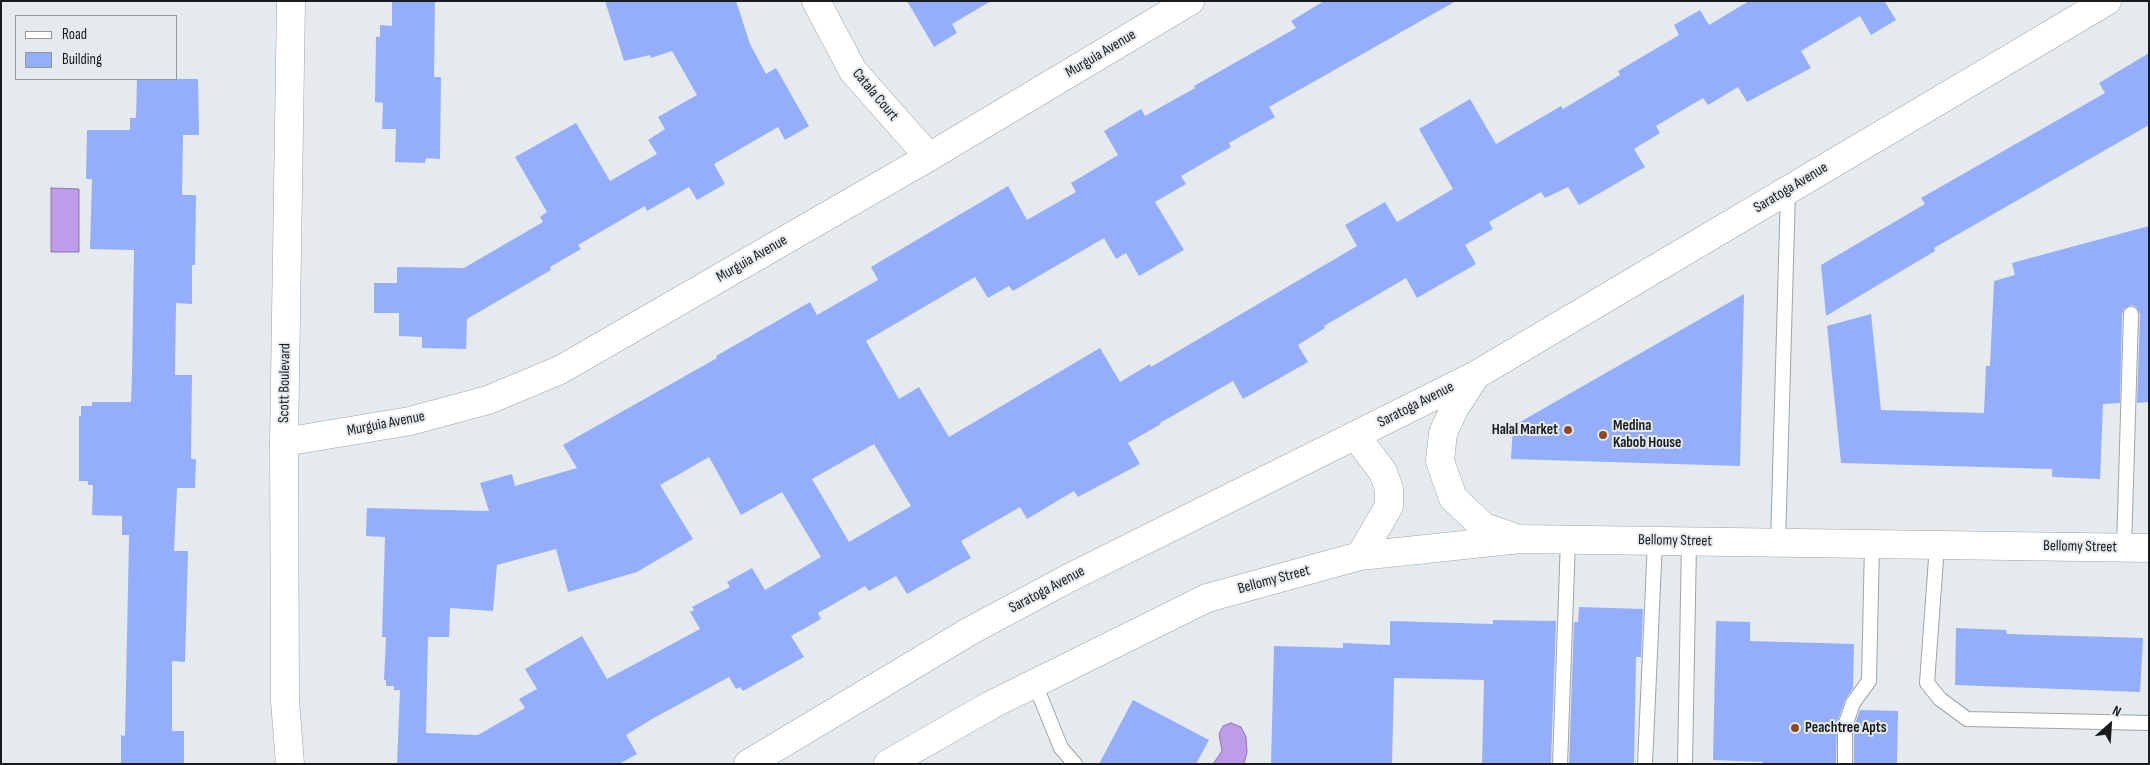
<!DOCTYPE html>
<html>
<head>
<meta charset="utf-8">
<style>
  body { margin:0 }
  #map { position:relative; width:2150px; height:765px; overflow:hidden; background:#e5eaee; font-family:"Sofia Sans Condensed",sans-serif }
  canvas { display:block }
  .frame { position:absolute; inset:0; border:2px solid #191b1c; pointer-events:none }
  .legend { position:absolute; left:15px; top:15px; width:162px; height:65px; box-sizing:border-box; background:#e5eaee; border:1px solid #93979a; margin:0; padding:6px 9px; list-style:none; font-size:15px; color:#191b1c }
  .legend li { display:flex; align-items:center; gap:10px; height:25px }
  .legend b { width:25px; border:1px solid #93979a }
  .north { position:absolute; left:2085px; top:700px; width:50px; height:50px; -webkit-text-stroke:4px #e5eaee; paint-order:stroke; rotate:26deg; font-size:14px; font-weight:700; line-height:20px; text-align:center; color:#191b1c }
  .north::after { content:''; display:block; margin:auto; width:18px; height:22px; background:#191b1c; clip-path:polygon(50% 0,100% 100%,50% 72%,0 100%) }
</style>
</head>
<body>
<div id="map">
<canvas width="2150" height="765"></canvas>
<div class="frame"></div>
<ul class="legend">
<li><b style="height:6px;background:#fff"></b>Road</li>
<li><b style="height:14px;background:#95aefb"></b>Building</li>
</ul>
<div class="north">N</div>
</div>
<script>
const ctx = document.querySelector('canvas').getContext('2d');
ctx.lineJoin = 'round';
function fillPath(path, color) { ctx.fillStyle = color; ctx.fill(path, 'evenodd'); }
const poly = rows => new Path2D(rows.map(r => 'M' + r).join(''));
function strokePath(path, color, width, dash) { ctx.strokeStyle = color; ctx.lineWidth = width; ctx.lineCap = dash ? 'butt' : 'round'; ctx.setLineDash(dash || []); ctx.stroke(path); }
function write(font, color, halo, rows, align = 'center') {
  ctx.font = font + ' "Sofia Sans Condensed",sans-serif'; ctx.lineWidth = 4; ctx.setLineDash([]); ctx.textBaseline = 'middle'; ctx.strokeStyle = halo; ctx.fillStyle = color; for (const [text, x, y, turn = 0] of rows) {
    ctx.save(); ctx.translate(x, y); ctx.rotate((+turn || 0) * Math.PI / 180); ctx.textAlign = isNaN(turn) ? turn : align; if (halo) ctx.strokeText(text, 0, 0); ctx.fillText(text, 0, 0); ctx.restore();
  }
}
const water = poly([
  [51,188,79,189,79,252,51,252,51,188],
  [1231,723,1241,727,1246,737,1247,752,1244,764,1213,764,1222,751,1219,734,1223,726,1231,723]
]);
fillPath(water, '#be9ce9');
strokePath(water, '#8c75ac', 1);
fillPath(poly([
  [392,1,435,1,434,77,441,77,440,159,426,158,425,163,395,162,396,129,382,129,383,103,375,102,376,37,380,37,380,25,392,26],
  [605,1,736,1,750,44,766,74,776,68,809,126,785,140,778,127,714,164,725,184,697,200,689,187,647,211,645,206,578,245,581,249,550,267,551,270,467,319,466,349,422,348,422,337,399,336,399,313,374,313,374,283,397,283,397,267,464,268,543,222,540,217,547,212,515,157,576,123,610,181,657,154,648,140,665,129,658,117,697,95,672,51,651,58,650,55,624,61],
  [907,1,991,1,952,24,957,33,934,47],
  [1324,1,1456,1,1269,107,1275,117,1229,143,1231,147,1181,176,1186,184,1155,202,1184,250,1139,276,1126,253,1116,259,1104,238,1013,291,1009,286,988,298,975,277,866,341,899,399,919,387,949,437,1100,348,1120,382,1150,364,1151,367,1357,246,1345,225,1385,202,1397,222,1453,189,1419,129,1470,99,1496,144,1561,106,1563,109,1620,75,1618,71,1679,35,1674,25,1700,10,1709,25,1749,1,1887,1,1885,2,1896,20,1871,35,1860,16,1801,51,1811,68,1747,102,1738,87,1708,105,1703,98,1656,126,1660,133,1634,149,1645,167,1579,205,1568,187,1545,198,1541,192,1489,222,1493,229,1465,245,1476,264,1417,298,1406,278,1324,326,1325,328,1298,345,1308,362,1243,399,1233,381,1160,423,1161,424,1128,443,1140,464,1078,497,1074,491,1027,519,1020,507,961,541,971,558,907,594,896,576,869,591,865,586,818,613,821,619,791,636,804,657,743,691,740,687,736,689,729,677,652,719,626,735,637,754,619,764,397,764,400,690,394,690,394,686,386,686,386,680,384,680,386,637,382,637,385,537,366,536,367,508,489,511,480,483,512,474,515,486,577,468,563,445,717,358,716,356,810,302,817,315,878,280,871,267,1008,186,1027,220,1076,192,1071,183,1118,155,1104,131,1141,109,1145,116,1195,88,1194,86,1296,28,1291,21],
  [874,444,911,506,849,542,812,479],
  [709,457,741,515,782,492,821,557,765,590,752,568,727,582,730,587,692,607,694,610,690,612,700,629,607,679,582,636,525,669,537,689,519,699,525,708,478,735,426,733,428,637,449,637,450,608,493,611,497,565,556,549,568,592,637,572,693,539,660,485],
  [2149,53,2149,125,1934,248,1935,251,1826,316,1821,265,1925,204,1921,198,2105,93,2099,83],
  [137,79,198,79,199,135,183,135,182,195,196,195,195,265,192,265,192,304,176,303,175,375,192,375,191,459,196,459,195,488,177,488,174,551,188,551,185,662,172,661,172,731,184,731,184,764,121,764,121,735,125,736,129,535,122,535,122,516,92,515,93,485,88,485,88,481,79,481,79,416,81,416,81,406,92,406,92,402,131,402,132,374,134,250,90,249,92,179,86,179,87,130,130,130,130,118,136,118],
  [2149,226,2149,402,2137,403,2140,314,2136,307,2131,305,2124,309,2122,314,2120,403,2103,404,2100,479,2052,477,2052,469,1841,463,1827,326,1871,314,1881,410,1984,413,1986,366,1990,366,1994,281,2015,275,2012,263],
  [1744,294,1740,466,1511,459,1513,426],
  [1579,607,1643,609,1641,657,1636,657,1634,764,1569,764,1574,622,1578,622],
  [1493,620,1556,621,1551,764,1482,764,1484,680,1394,678,1392,764,1271,764,1274,646,1343,648,1343,643,1390,645,1390,621,1493,624],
  [1716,621,1750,622,1750,641,1854,644,1853,688,1845,700,1837,723,1836,764,1763,764,1763,762,1713,760],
  [1956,628,2006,630,2007,634,2143,638,2140,692,1955,685],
  [1133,700,1209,740,1196,764,1099,764],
  [1860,710,1898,711,1897,764,1854,764,1854,727]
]), '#95aefb');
const lane = poly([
  [1778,543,1788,191],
  [1937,545,1927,683,1940,699,1967,719,2149,723],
  [2124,548,2131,314],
  [1035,684,1061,748,1075,764],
  [1560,764,1568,540],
  [1645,764,1655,541],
  [1685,764,1689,542],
  [1845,764,1845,726,1853,703,1869,681,1872,544]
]);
const street = poly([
  [816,1,853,71,929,157],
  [284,442,410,421,488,400,560,370,929,157,1190,1]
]);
const secondary = poly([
  [1476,375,1454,409,1443,433,1440,461,1453,498,1484,527,1513,537],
  [1356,436,1383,472,1389,489,1389,506,1360,556],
  [290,764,285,701,284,442,291,1],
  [748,764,970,631,1067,579,1476,375,2107,1],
  [888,764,991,705,1207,598,1360,556,1520,539,2149,548]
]);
strokePath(lane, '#9ea4a7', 16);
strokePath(street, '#9ea4a7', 29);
strokePath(secondary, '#9ea4a7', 29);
strokePath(lane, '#fff', 14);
strokePath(street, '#fff', 28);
strokePath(secondary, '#fff', 28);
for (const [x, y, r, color] of [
  [1568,430,5,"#8e491f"],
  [1603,435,5,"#8e491f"],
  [1795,728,5,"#8e491f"]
]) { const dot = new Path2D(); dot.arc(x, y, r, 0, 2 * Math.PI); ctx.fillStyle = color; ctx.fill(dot); strokePath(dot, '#e5eaee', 2); }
write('15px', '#191b1c', '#e5eaee', [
  ["Murguia Avenue",1101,54,-31],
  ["Catala Court",875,95,50],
  ["Saratoga Avenue",1791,188,-31],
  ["Murguia Avenue",752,259,-30],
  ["Scott Boulevard",285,383,-89],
  ["Saratoga Avenue",1416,405,-27],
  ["Murguia Avenue",386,424,-11],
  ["Bellomy Street",1675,541,1],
  ["Bellomy Street",2080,547,1],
  ["Bellomy Street",1274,580,-15],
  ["Saratoga Avenue",1047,590,-28]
]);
write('bold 15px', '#191b1c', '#e5eaee', [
  ["Medina",1613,426],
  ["Kabob House",1613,443],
  ["Halal Market",1558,430,"right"],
  ["Peachtree Apts",1805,728]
], 'left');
</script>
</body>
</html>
